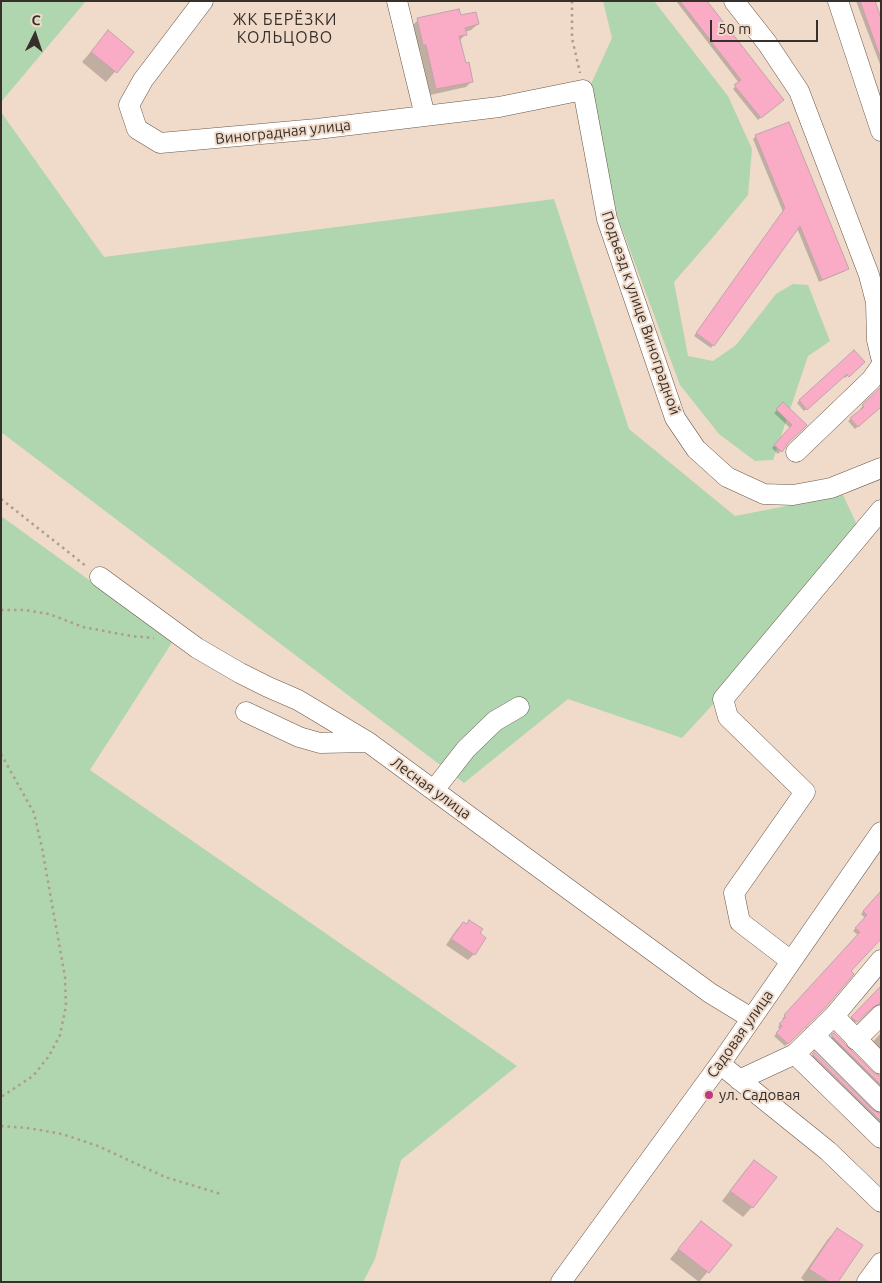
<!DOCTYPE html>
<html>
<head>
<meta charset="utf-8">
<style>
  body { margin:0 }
  #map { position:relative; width:882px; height:1283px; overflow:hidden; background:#f0dac9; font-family:Ubuntu,sans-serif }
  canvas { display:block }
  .frame { position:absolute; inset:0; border:2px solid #372f29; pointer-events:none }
  .north { position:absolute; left:10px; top:10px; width:50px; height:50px; -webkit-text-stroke:4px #f0dac9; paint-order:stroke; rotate:4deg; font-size:14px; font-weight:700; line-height:20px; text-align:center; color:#372f29 }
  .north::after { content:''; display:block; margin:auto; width:18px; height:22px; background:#372f29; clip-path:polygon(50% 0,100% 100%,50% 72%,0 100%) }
  .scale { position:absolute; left:710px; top:20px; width:108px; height:22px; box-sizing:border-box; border:2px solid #372f29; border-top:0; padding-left:6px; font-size:15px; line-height:18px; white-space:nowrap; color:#372f29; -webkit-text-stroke:4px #f0dac9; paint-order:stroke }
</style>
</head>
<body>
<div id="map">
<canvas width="882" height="1283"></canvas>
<div class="frame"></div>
<div class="north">С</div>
<div class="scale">50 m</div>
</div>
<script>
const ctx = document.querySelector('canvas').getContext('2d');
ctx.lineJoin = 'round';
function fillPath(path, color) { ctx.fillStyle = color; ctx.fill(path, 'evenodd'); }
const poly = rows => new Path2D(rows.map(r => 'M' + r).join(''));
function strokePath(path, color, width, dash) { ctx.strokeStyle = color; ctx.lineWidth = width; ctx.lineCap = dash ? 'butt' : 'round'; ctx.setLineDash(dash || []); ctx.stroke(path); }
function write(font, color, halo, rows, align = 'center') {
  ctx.font = font + ' Ubuntu,sans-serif'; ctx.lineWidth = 4; ctx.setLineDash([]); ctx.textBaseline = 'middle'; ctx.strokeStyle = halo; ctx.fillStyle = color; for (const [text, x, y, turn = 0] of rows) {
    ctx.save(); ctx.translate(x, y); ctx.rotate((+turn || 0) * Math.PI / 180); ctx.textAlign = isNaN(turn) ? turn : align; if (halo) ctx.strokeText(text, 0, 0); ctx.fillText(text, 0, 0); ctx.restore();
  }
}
fillPath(poly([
  [1,1,86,1,1,102],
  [603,1,654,1,728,96,752,149,748,195,714,236,674,282,688,356,713,361,736,345,776,294,793,284,808,285,830,341,808,356,773,460,755,461,719,434,680,385,617,215,591,84,612,38],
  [1,112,104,257,554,199,629,429,735,516,843,495,857,525,797,613,682,738,568,699,464,783,1,432],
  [1,516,173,641,90,770,517,1066,401,1160,375,1259,363,1282,1,1282]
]), '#afd6ae');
fillPath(poly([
  [676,1,706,1,779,102,758,120,733,89,739,83],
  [856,1,873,1,881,22,881,67],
  [460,17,478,24,471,30,465,32,466,34,459,41,465,65,472,81,466,87,430,95,420,50,417,51,412,26,418,20],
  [108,32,132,52,106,82,82,62],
  [756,136,847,268,845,271,819,282,797,228,711,348,694,336,783,212,753,139],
  [854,351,864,362,845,378,843,376,804,411,797,403],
  [880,389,881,405,855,429,848,421,862,410,860,409],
  [783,404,805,425,787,443,778,454,772,448,790,428,774,413],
  [881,893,850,971,824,1007,785,1046,774,1036,780,1030,778,1027,784,1020,782,1019,858,935,853,931,865,918,861,914],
  [469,921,478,933,474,954,468,960,446,945,457,929,464,923,466,925],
  [881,987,881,1006,874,1006,853,1024,850,1020],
  [881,1033,881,1053,872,1043],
  [834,1035,878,1077,881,1077,881,1090,829,1039],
  [814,1054,872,1112,881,1115,881,1126,810,1057],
  [754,1161,775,1177,752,1207,743,1217,722,1201,745,1171],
  [701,1222,730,1245,699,1282,670,1259],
  [838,1229,836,1282,806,1282,801,1278,828,1239]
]), '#0003');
const building = poly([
  [680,1,707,1,784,100,761,118,734,85,741,80,680,1],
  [860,1,875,1,881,18,881,53,879,54,860,1],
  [459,9,461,15,476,12,479,24,465,28,467,35,459,36,466,63,469,62,473,82,436,89,426,45,423,45,417,18,459,9],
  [108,30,134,52,117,73,91,52,108,30],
  [789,122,849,269,822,280,800,226,714,346,696,333,785,208,755,135,789,122],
  [854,350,865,362,849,377,847,374,807,410,799,400,854,350],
  [881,387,881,407,858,427,850,418,864,407,862,405,881,387],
  [783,402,807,425,788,443,782,452,774,445,792,425,776,409,783,402],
  [881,891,881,939,851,971,854,974,825,1008,788,1044,776,1033,782,1026,779,1024,786,1017,784,1015,860,932,855,928,867,915,863,911,881,891],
  [469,920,483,929,480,933,486,938,475,955,451,939,463,922,467,924,469,920],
  [881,986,881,1003,873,1007,857,1022,851,1017,881,986],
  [834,1033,873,1072,881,1077,881,1085,831,1035,834,1033],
  [814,1052,873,1110,881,1114,881,1121,812,1054,814,1052],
  [754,1160,777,1177,753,1208,730,1191,754,1160],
  [701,1221,732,1245,709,1273,678,1249,701,1221],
  [837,1228,863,1245,838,1282,829,1282,809,1269,837,1228]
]);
fillPath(building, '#faacc7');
strokePath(building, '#bfa4ac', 1);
const minor = poly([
  [203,1,143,80,129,105,137,129,160,143,317,129,499,107,583,90,607,219,675,418,696,449,727,477,764,494,793,495,831,488,881,468],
  [397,1,425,116],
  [734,1,767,43,799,91,869,275,876,302,877,340,881,357],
  [838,1,881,131],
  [796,452,871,380,881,366],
  [100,577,197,648,240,673,268,687,298,700,368,742,710,993,751,1018],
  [246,712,299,737,320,743,368,742],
  [434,790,466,749,495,721,519,707],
  [791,961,740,922,734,893,805,792,728,717,723,699,881,510],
  [834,1016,881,1064],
  [814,1035,881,1102],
  [856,1040,881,1015],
  [795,1054,881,1138],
  [720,1064,828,1151,881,1202],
  [739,1080,795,1054,834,1016,881,960],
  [561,1282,720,1064,881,832],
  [867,1282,881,1263]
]);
strokePath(minor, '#6a584a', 21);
strokePath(poly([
  [572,1,572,38,580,73],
  [1,499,86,566],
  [1,610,25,610,49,614,83,627,131,636,154,638],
  [1,754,34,813,42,848,65,977,66,1006,60,1035,49,1056,33,1076,1,1097],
  [1,1126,28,1128,62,1134,98,1146,165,1177,221,1194]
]), '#ad9c8f', 2.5, [2.5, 4]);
strokePath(minor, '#fff', 20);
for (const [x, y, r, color] of [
  [709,1095,5,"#be3a7e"]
]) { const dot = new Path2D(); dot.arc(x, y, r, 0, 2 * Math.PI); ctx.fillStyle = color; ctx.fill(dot); strokePath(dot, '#f0dac9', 2); }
write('15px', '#372f29', '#f0dac9', [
  ["Виноградная улица",283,132,-6],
  ["Подъезд к улице Виноградной",641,313,71],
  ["Лесная улица",431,788,36],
  ["Садовая улица",740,1034,-55]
]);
write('15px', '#372f29', '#f0dac9', [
  ["ул. Садовая",719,1095]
], 'left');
ctx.letterSpacing = '1px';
write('16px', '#372f29', '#f0dac9', [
  ["ЖК БЕРЁЗКИ",285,20],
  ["КОЛЬЦОВО",285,38]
]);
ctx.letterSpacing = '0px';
</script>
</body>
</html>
